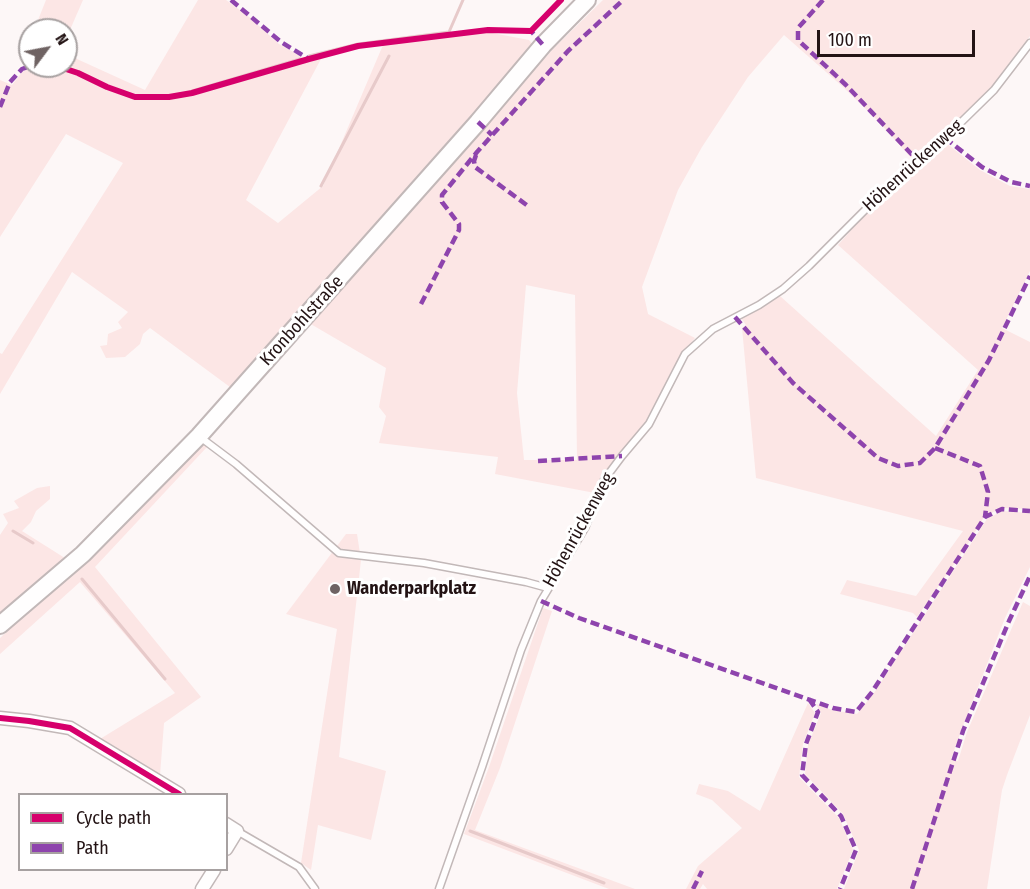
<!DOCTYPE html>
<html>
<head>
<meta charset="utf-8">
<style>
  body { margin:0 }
  #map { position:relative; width:1030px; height:889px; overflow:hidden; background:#fdf7f7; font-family:"Fira Sans Condensed",sans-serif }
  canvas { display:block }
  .legend { position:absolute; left:18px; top:793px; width:210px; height:78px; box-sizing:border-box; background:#fff; border:2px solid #a7a1a1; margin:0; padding:8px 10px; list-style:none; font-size:18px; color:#231314 }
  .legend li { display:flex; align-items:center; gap:12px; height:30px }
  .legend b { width:30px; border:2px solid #a7a1a1 }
  .north { position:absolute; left:18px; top:18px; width:60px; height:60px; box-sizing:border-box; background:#fff; border:2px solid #a7a1a1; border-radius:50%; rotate:58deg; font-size:16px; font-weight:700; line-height:24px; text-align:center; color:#231314 }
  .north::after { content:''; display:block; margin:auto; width:21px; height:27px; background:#6f6363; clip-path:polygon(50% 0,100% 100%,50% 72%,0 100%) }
  .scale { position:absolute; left:817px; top:30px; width:158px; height:27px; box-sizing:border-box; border:3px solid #231314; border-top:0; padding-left:8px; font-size:18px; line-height:21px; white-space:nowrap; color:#231314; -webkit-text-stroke:4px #fff; paint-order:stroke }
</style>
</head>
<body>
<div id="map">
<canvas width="1030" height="889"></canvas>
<ul class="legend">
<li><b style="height:8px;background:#d6006c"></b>Cycle path</li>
<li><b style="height:8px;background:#8e44ad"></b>Path</li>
</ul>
<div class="north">N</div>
<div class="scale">100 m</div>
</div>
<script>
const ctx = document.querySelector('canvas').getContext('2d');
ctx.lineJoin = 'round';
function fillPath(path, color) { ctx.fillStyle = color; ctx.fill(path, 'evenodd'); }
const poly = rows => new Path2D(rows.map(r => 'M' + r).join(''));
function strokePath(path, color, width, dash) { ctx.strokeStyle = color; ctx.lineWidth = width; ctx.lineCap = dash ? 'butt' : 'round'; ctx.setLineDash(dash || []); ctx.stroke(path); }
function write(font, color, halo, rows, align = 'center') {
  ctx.font = font + ' "Fira Sans Condensed",sans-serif'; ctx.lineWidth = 6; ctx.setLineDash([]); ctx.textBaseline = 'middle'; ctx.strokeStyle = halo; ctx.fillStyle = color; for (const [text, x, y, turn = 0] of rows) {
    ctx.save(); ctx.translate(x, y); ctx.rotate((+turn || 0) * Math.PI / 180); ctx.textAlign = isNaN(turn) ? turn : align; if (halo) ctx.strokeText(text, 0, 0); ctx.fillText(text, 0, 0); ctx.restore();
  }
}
fillPath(poly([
  [46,0,83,0,66,39,66,30,34,30],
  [198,0,226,0,248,16,279,44,304,58,191,92,169,96,135,95,61,66,66,66,66,54,145,90],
  [603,0,1030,0,1030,36,991,88,914,161,877,120,843,87,784,35,748,77,702,147,678,190,642,287,648,314,695,338,683,353,647,423,603,480,595,493,495,474,498,457,379,443,386,416,379,407,386,368,309,323,440,170,555,47],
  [526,285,575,295,577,460,524,460,517,393],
  [487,32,529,40,532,44,533,51,234,390,150,328,143,334,140,344,125,357,106,358,100,346,107,345,108,334,122,328,118,322,128,312,72,272,0,394,0,353,2,354,123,163,66,134,0,237,0,80,12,85,23,71,34,66,50,66,78,75,106,89,135,98,169,99,193,95,322,57,246,200,278,223,323,186,383,45],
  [945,142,980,170,1010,186,1030,189,1030,271,1002,328,1030,342,1030,509,1001,508,984,517,966,547,917,617,913,613,840,594,847,580,916,596,963,531,756,478,742,328,746,325,741,318,780,296,936,436,978,370,838,245,870,209],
  [200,442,207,447,95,567,201,697,164,723,160,775,100,739,175,693,80,582,0,654,0,638,71,572],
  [50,486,50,499,36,511,31,522,22,531,68,560,0,626,0,535,8,523,3,514,19,508,14,501,37,488],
  [1002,511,1030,513,1030,567,1005,618,961,731,951,759,958,761,967,732,1023,602,1030,606,1030,715,1007,775,1002,790,987,889,844,889,859,850,843,814,805,774,808,745,821,713,816,704,832,710,857,714,874,693,987,519],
  [346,534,357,534,361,560,339,757,386,771,371,840,318,825,311,870,301,863,337,629,286,614],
  [543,608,552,611,500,768,475,830,635,889,609,889,464,834,489,767],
  [808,703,815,713,803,744,799,777,839,818,853,850,837,889,707,889,703,884,700,889,686,889,698,866,742,828,712,800,696,794,699,784,728,791,760,811]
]), '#fce6e5');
strokePath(poly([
  [309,56,358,44,449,32,463,0],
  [192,91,300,59],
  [321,186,389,56],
  [13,531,33,543],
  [82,579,165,679],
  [470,831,604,883]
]), '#e7caca', 3);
const service = poly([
  [200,437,236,464,339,553,424,563,526,582,548,588],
  [237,831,299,867,315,889],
  [439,889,482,767,521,650,541,601,585,528,604,480,622,456,649,424,685,354,713,329,759,305,783,289,809,266,868,207,945,138,994,90,1030,43]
]);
const minor = poly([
  [0,718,29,721,70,728,179,794],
  [226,824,237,831,226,849],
  [202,889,214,870]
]);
const secondary = poly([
  [0,625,83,554,199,436,478,122,543,45,587,0]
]);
strokePath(service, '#c2b8b8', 9);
strokePath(minor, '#c2b8b8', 15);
strokePath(secondary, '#c2b8b8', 20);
strokePath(service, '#fffefe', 6);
strokePath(minor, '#fffefe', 12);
strokePath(secondary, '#fffefe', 16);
strokePath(poly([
  [231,0,281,42,309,59],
  [823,0,798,28,798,40,846,85,918,161],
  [526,31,531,31,543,45],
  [0,107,10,82,22,69,30,66],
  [478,122,492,135],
  [945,138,982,167,1011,182,1030,186],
  [476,155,474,161,475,167,528,206],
  [421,304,459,230,459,224,442,202,442,195,477,152,568,51,623,0],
  [735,317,793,383,878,458,898,466,920,463,935,448,989,360,1030,276],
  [935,448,980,466,988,492,985,517],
  [538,461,622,456],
  [541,601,579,618,717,667,833,708,856,712,872,692,985,517,1002,509,1030,511],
  [809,699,818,712,806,744,802,775,841,816,856,850,840,889],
  [693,889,702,871],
  [912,889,963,731,1009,621,1030,576]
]), '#8e44ad', 4.5, [9, 4.5]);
strokePath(poly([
  [57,66,78,73,107,87,135,97,169,97,192,93,309,59,358,46,488,30,531,31,561,0],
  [0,718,29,721,70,728,179,794]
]), '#d6006c', 6);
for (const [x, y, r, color] of [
  [335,589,6,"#6f6363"]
]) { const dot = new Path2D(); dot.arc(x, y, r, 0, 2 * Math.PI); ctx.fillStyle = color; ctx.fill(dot); strokePath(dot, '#fff', 2); }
write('18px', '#231314', '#fff', [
  ["Höhenrückenweg",913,166,-42],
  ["Kronbohlstraße",302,321,-48],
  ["Höhenrückenweg",579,530,-61]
]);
write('bold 18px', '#231314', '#fff', [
  ["Wanderparkplatz",347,589]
], 'left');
</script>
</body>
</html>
